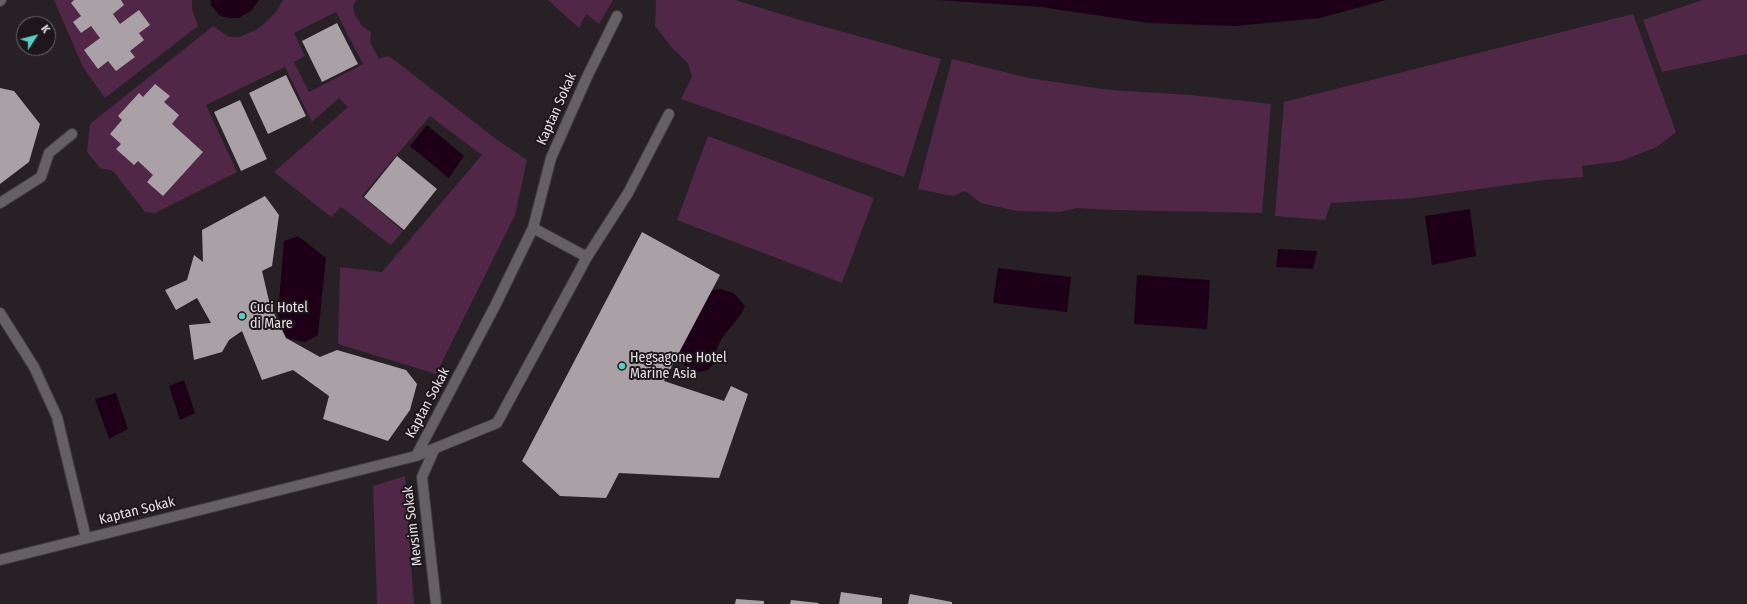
<!DOCTYPE html>
<html>
<head>
<meta charset="utf-8">
<style>
  body { margin:0 }
  #map { position:relative; width:1747px; height:604px; overflow:hidden; background:#272025; font-family:"Fira Sans Condensed",sans-serif }
  canvas { display:block }
  .north { position:absolute; left:16px; top:16px; width:40px; height:40px; box-sizing:border-box; background:#1d171b; border:1px solid #6d676b; border-radius:50%; rotate:54deg; font-size:11px; font-weight:700; line-height:16px; text-align:center; color:#e5e0e3 }
  .north::after { content:''; display:block; margin:auto; width:14px; height:18px; background:#57cec2; clip-path:polygon(50% 0,100% 100%,50% 72%,0 100%) }
</style>
</head>
<body>
<div id="map">
<canvas width="1747" height="604"></canvas>
<div class="north">K</div>
</div>
<script>
const ctx = document.querySelector('canvas').getContext('2d');
ctx.lineJoin = 'round';
function fillPath(path, color) { ctx.fillStyle = color; ctx.fill(path, 'evenodd'); }
const poly = rows => new Path2D(rows.map(r => 'M' + r).join(''));
function strokePath(path, color, width, dash) { ctx.strokeStyle = color; ctx.lineWidth = width; ctx.lineCap = dash ? 'butt' : 'round'; ctx.setLineDash(dash || []); ctx.stroke(path); }
function write(font, color, halo, rows, align = 'center') {
  ctx.font = font + ' "Fira Sans Condensed",sans-serif'; ctx.lineWidth = 4; ctx.setLineDash([]); ctx.textBaseline = 'middle'; ctx.strokeStyle = halo; ctx.fillStyle = color; for (const [text, x, y, turn = 0] of rows) {
    ctx.save(); ctx.translate(x, y); ctx.rotate((+turn || 0) * Math.PI / 180); ctx.textAlign = isNaN(turn) ? turn : align; if (halo) ctx.strokeText(text, 0, 0); ctx.fillText(text, 0, 0); ctx.restore();
  }
}
fillPath(poly([
  [54,0,192,0,192,9,198,26,105,98,83,67],
  [283,0,356,0,353,6,355,15,362,26,371,32,370,42,379,59,388,56,397,62,496,139,527,160,515,215,436,374,338,344,340,267,382,272,482,155,430,116,362,196,403,231,391,245,341,207,331,217,274,172,348,107,339,98,312,122,285,67,206,105,237,172,155,213,145,212,113,171,100,168,87,152,90,124,213,26,229,37,239,37,256,30,265,23,276,12],
  [336,12,363,64,309,92,294,62,305,56,294,33],
  [548,0,613,0,599,24,586,14,579,28],
  [656,0,735,0,800,20,941,59,904,177,681,99,692,77,688,63,673,49,655,26],
  [1702,0,1747,0,1747,54,1662,72,1643,20],
  [1633,14,1676,132,1657,147,1621,161,1582,166,1583,177,1544,180,1414,198,1331,203,1325,220,1275,216,1284,102],
  [952,59,1028,78,1110,90,1191,95,1271,104,1262,213,1116,210,1077,208,1059,212,1017,211,981,203,965,191,953,196,918,189],
  [708,136,874,198,842,283,677,220],
  [405,476,414,604,377,604,373,486]
]), '#502747');
fillPath(poly([
  [211,0,259,0,252,10,239,18,229,18,220,16,211,5],
  [939,0,1386,0,1320,18,1235,26,1149,23,1041,7],
  [427,125,464,156,449,178,410,146],
  [1470,209,1476,256,1432,265,1425,216],
  [298,236,326,258,318,335,305,342,286,338,278,315,284,241],
  [1278,249,1317,251,1313,269,1276,267],
  [998,268,1071,277,1067,312,993,303],
  [1137,275,1210,280,1207,329,1134,324],
  [720,289,734,293,745,306,741,314,722,338,717,348,713,364,708,370,699,372,689,370,681,362,680,351,683,337,708,291],
  [184,380,195,413,180,420,169,386],
  [116,393,128,429,109,439,95,399]
]), '#1d0018');
fillPath(poly([
  [74,0,121,0,124,5,113,14,120,24,139,10,150,25,139,33,144,40,130,51,135,57,116,71,108,61,98,69,84,50,100,38,91,26,81,33,73,22,81,16,71,3],
  [337,23,358,64,322,82,302,41],
  [286,75,306,116,268,134,249,93],
  [155,84,170,96,164,102,179,115,172,124,203,152,163,196,147,182,153,175,138,161,134,165,116,149,121,144,110,134,122,120,118,116,139,93,143,97],
  [0,88,14,91,40,124,29,162,0,184],
  [240,100,267,159,241,171,214,112],
  [397,156,437,189,404,230,364,197],
  [265,196,279,215,272,266,262,271,270,305,286,338,320,357,337,350,406,370,417,384,410,410,388,441,323,419,329,396,293,370,262,380,242,331,229,340,222,352,194,360,189,325,211,323,197,298,176,310,165,290,187,280,194,255,203,262,202,230],
  [642,232,720,275,664,381,724,401,731,386,748,394,719,478,619,473,606,498,560,496,522,461],
  [841,592,882,598,882,604,839,604],
  [910,594,952,602,952,604,908,604],
  [736,599,764,601,764,604,735,604],
  [791,600,819,603,818,604,790,604]
]), '#aaa1a7');
const minor = poly([
  [0,1,1,0],
  [0,203,41,177,49,153,72,134],
  [533,228,587,257],
  [0,313,34,367,57,417,86,538],
  [435,448,422,477,436,604],
  [416,456,495,306,533,228,551,158,587,77,617,16],
  [0,560,416,456,497,423,587,257,628,193,669,114]
]);
strokePath(minor, '#423b40', 12);
strokePath(minor, '#646063', 10);
for (const [x, y, r, color] of [
  [242,316,4,"#57cec2"],
  [622,366,4,"#57cec2"]
]) { const dot = new Path2D(); dot.arc(x, y, r, 0, 2 * Math.PI); ctx.fillStyle = color; ctx.fill(dot); strokePath(dot, '#1d171b', 1.5); }
write('14px', '#e5e0e3', '#1d171b', [
  ["Kaptan Sokak",557,109,-66],
  ["Kaptan Sokak",428,403,-62],
  ["Kaptan Sokak",137,511,-14],
  ["Mevsim Sokak",413,526,-97]
]);
write('14px', '#e5e0e3', '#1d171b', [
  ["Cuci Hotel",250,308],
  ["di Mare",250,324],
  ["Hegsagone Hotel",630,358],
  ["Marine Asia",630,374]
], 'left');
</script>
</body>
</html>
